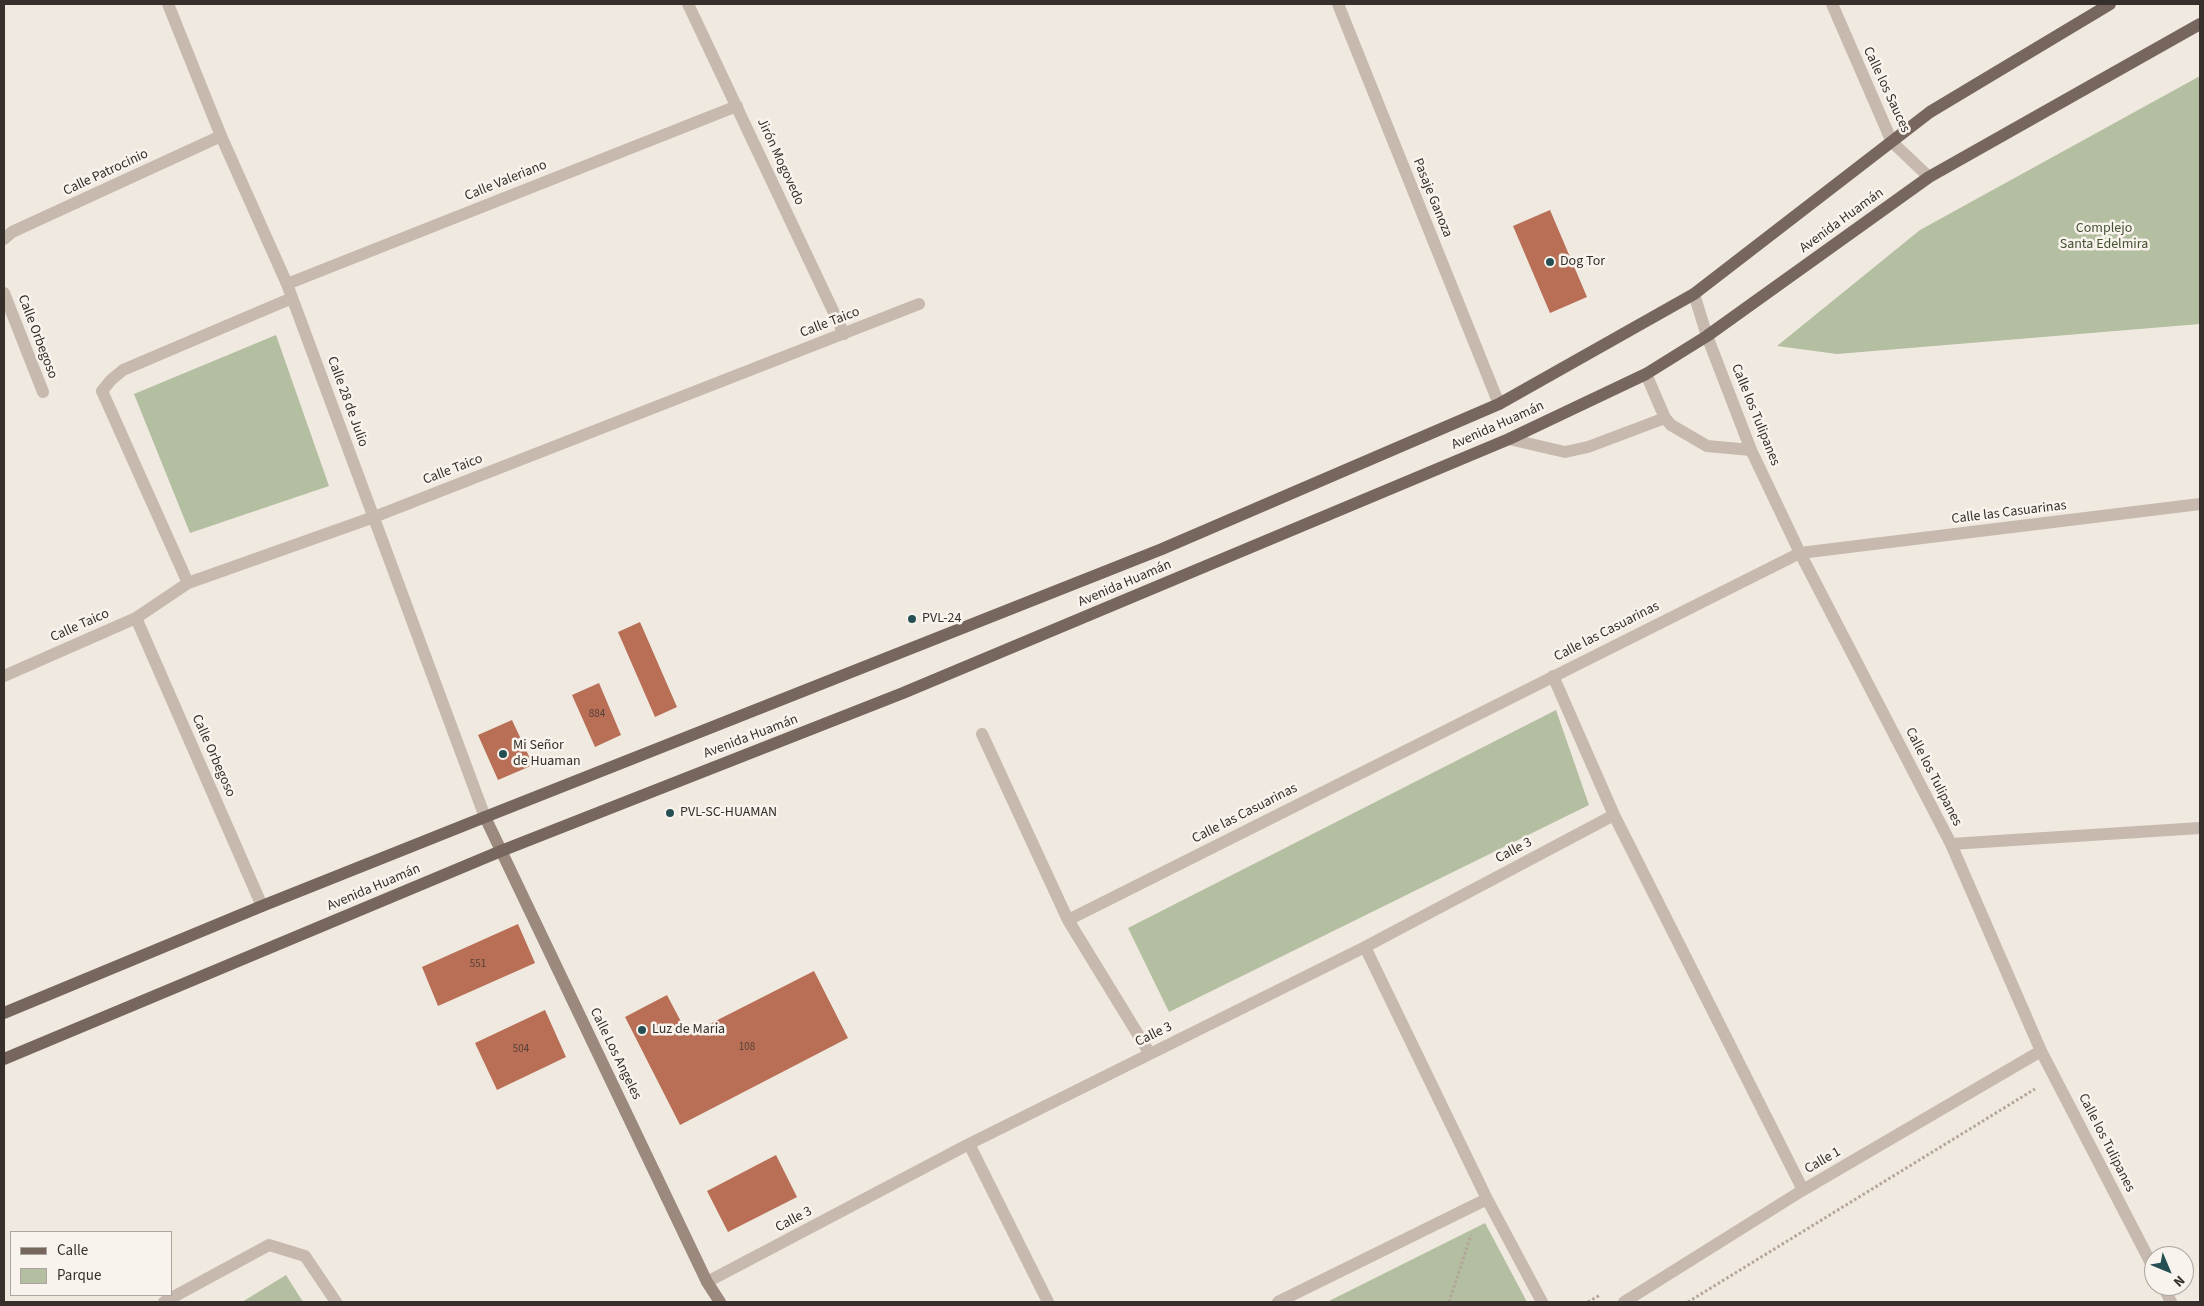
<!DOCTYPE html>
<html>
<head>
<meta charset="utf-8">
<style>
  body { margin:0 }
  #map { position:relative; width:2204px; height:1306px; overflow:hidden; background:#f0e9e0; font-family:"Source Sans 3",sans-serif }
  canvas { display:block }
  .frame { position:absolute; inset:0; border:5px solid #362f2b; pointer-events:none }
  .legend { position:absolute; left:10px; top:1231px; width:162px; height:65px; box-sizing:border-box; background:#f8f3ec; border:1px solid #aaa59f; margin:0; padding:6px 9px; list-style:none; font-size:15px; color:#362f2b }
  .legend li { display:flex; align-items:center; gap:10px; height:25px }
  .legend b { width:25px; border:1px solid #aaa59f }
  .north { position:absolute; left:2144px; top:1246px; width:50px; height:50px; box-sizing:border-box; background:#f8f3ec; border:1px solid #aaa59f; border-radius:50%; rotate:135deg; font-size:14px; font-weight:700; line-height:20px; text-align:center; color:#362f2b }
  .north::after { content:''; display:block; margin:auto; width:18px; height:22px; background:#254f53; clip-path:polygon(50% 0,100% 100%,50% 72%,0 100%) }
</style>
</head>
<body>
<div id="map">
<canvas width="2204" height="1306"></canvas>
<div class="frame"></div>
<ul class="legend">
<li><b style="height:6px;background:#76665e"></b>Calle</li>
<li><b style="height:14px;background:#b4bea1"></b>Parque</li>
</ul>
<div class="north">N</div>
</div>
<script>
const ctx = document.querySelector('canvas').getContext('2d');
ctx.lineJoin = 'round';
function fillPath(path, color) { ctx.fillStyle = color; ctx.fill(path, 'evenodd'); }
const poly = rows => new Path2D(rows.map(r => 'M' + r).join(''));
function strokePath(path, color, width, dash) { ctx.strokeStyle = color; ctx.lineWidth = width; ctx.lineCap = dash ? 'butt' : 'round'; ctx.setLineDash(dash || []); ctx.stroke(path); }
function write(font, color, halo, rows, align = 'center') {
  ctx.font = font + ' "Source Sans 3",sans-serif'; ctx.lineWidth = 5; ctx.setLineDash([]); ctx.textBaseline = 'middle'; ctx.strokeStyle = halo; ctx.fillStyle = color; for (const [text, x, y, turn = 0] of rows) {
    ctx.save(); ctx.translate(x, y); ctx.rotate((+turn || 0) * Math.PI / 180); ctx.textAlign = isNaN(turn) ? turn : align; if (halo) ctx.strokeText(text, 0, 0); ctx.fillText(text, 0, 0); ctx.restore();
  }
}
fillPath(poly([
  [2200,76,2200,324,1837,354,1777,346,1920,230],
  [276,335,329,486,190,533,134,394],
  [1556,710,1589,805,1169,1012,1128,928],
  [1485,1223,1527,1302,1327,1302],
  [286,1275,303,1302,242,1302]
]), '#b4bea1');
fillPath(poly([
  [1550,210,1587,297,1550,313,1513,226],
  [640,622,677,707,655,717,618,632],
  [599,683,621,735,595,747,572,695],
  [512,720,533,765,498,780,478,735],
  [518,924,535,963,438,1006,422,967],
  [814,971,848,1038,680,1125,625,1017,667,995,688,1035],
  [545,1010,566,1057,497,1090,475,1043],
  [776,1155,797,1197,728,1232,707,1191]
]), '#b86f56');
strokePath(poly([
  [1449,1302,1471,1235],
  [1588,1302,1600,1295],
  [1688,1302,2035,1089]
]), '#b3a497', 3, [2.5, 2.5]);
strokePath(poly([
  [1646,374,1665,418],
  [1509,439,1565,452,1588,447,1665,418,1671,425,1707,446,1751,450]
]), '#c7b9ad', 12);
strokePath(poly([
  [168,4,221,136,287,284,485,817],
  [688,4,844,334],
  [1338,4,1499,404],
  [1832,4,1892,142,1929,177],
  [4,239,12,232,221,136],
  [287,284,737,106],
  [4,293,43,392],
  [1694,294,1707,336,1751,450,1800,553,1951,844,2041,1051,2154,1269],
  [188,583,102,391,111,380,123,370,292,298],
  [136,618,262,906],
  [4,676,136,618,188,583,374,517,919,304],
  [1553,676,1614,815,1803,1190],
  [982,734,1068,920,1150,1054],
  [1951,844,2200,828],
  [1068,920,1800,553,2200,504],
  [1365,947,1487,1199,1542,1302],
  [969,1144,1048,1302],
  [707,1282,969,1144,1365,947,1614,815],
  [2163,1286,2171,1302],
  [164,1302,269,1245,305,1256,336,1302],
  [1278,1302,1487,1199],
  [1624,1302,1803,1190,2041,1051]
]), '#c7b9ad', 12);
strokePath(poly([
  [485,817,707,1282,720,1302]
]), '#9b897e', 12);
strokePath(poly([
  [4,1013,262,906,485,817,1162,549,1499,404,1694,294,1930,112,2110,4],
  [4,1059,501,851,903,693,1509,439,1646,374,1707,336,1929,177,2200,24]
]), '#76665e', 12);
for (const [x, y, r, color] of [
  [1550,262,5,"#254f53"],
  [912,619,5,"#254f53"],
  [503,754,5,"#254f53"],
  [670,813,5,"#254f53"],
  [642,1030,5,"#254f53"]
]) { const dot = new Path2D(); dot.arc(x, y, r, 0, 2 * Math.PI); ctx.fillStyle = color; ctx.fill(dot); strokePath(dot, '#f8f3ec', 2); }
write('11px', '#563f36', null, [
  ["884",597,715],
  ["551",478,965],
  ["108",747,1048],
  ["504",521,1050]
]);
write('14px', '#362f2b', '#f8f3ec', [
  ["Calle los Sauces",1886,90,65],
  ["Jirón Mogovedo",780,162,65],
  ["Calle Patrocinio",106,173,-25],
  ["Calle Valeriano",506,181,-22],
  ["Pasaje Ganoza",1432,198,68],
  ["Avenida Huamán",1842,221,-36],
  ["Calle Taico",830,323,-21],
  ["Calle Orbegoso",37,337,69],
  ["Calle 28 de Julio",347,402,70],
  ["Calle los Tulipanes",1755,415,68],
  ["Avenida Huamán",1498,426,-24],
  ["Calle Taico",453,470,-21],
  ["Calle las Casuarinas",2009,513,-7],
  ["Avenida Huamán",1125,584,-23],
  ["Calle Taico",80,626,-24],
  ["Calle las Casuarinas",1607,632,-27],
  ["Avenida Huamán",751,737,-21],
  ["Calle Orbegoso",213,756,66],
  ["Calle los Tulipanes",1933,777,63],
  ["Calle las Casuarinas",1245,814,-27],
  ["Calle 3",1514,851,-28],
  ["Avenida Huamán",374,888,-23],
  ["Calle 3",1154,1035,-26],
  ["Calle Los Angeles",615,1054,64],
  ["Calle los Tulipanes",2106,1143,63],
  ["Calle 1",1823,1161,-30],
  ["Calle 3",794,1220,-28]
]);
write('14px', '#455231', '#f8f3ec', [
  ["Complejo",2104,229],
  ["Santa Edelmira",2104,245]
]);
write('14px', '#362f2b', '#f8f3ec', [
  ["Dog Tor",1560,262],
  ["PVL-24",922,619],
  ["Mi Señor",513,746],
  ["de Huaman",513,762],
  ["PVL-SC-HUAMAN",680,813],
  ["Luz de Maria",652,1030]
], 'left');
</script>
</body>
</html>
